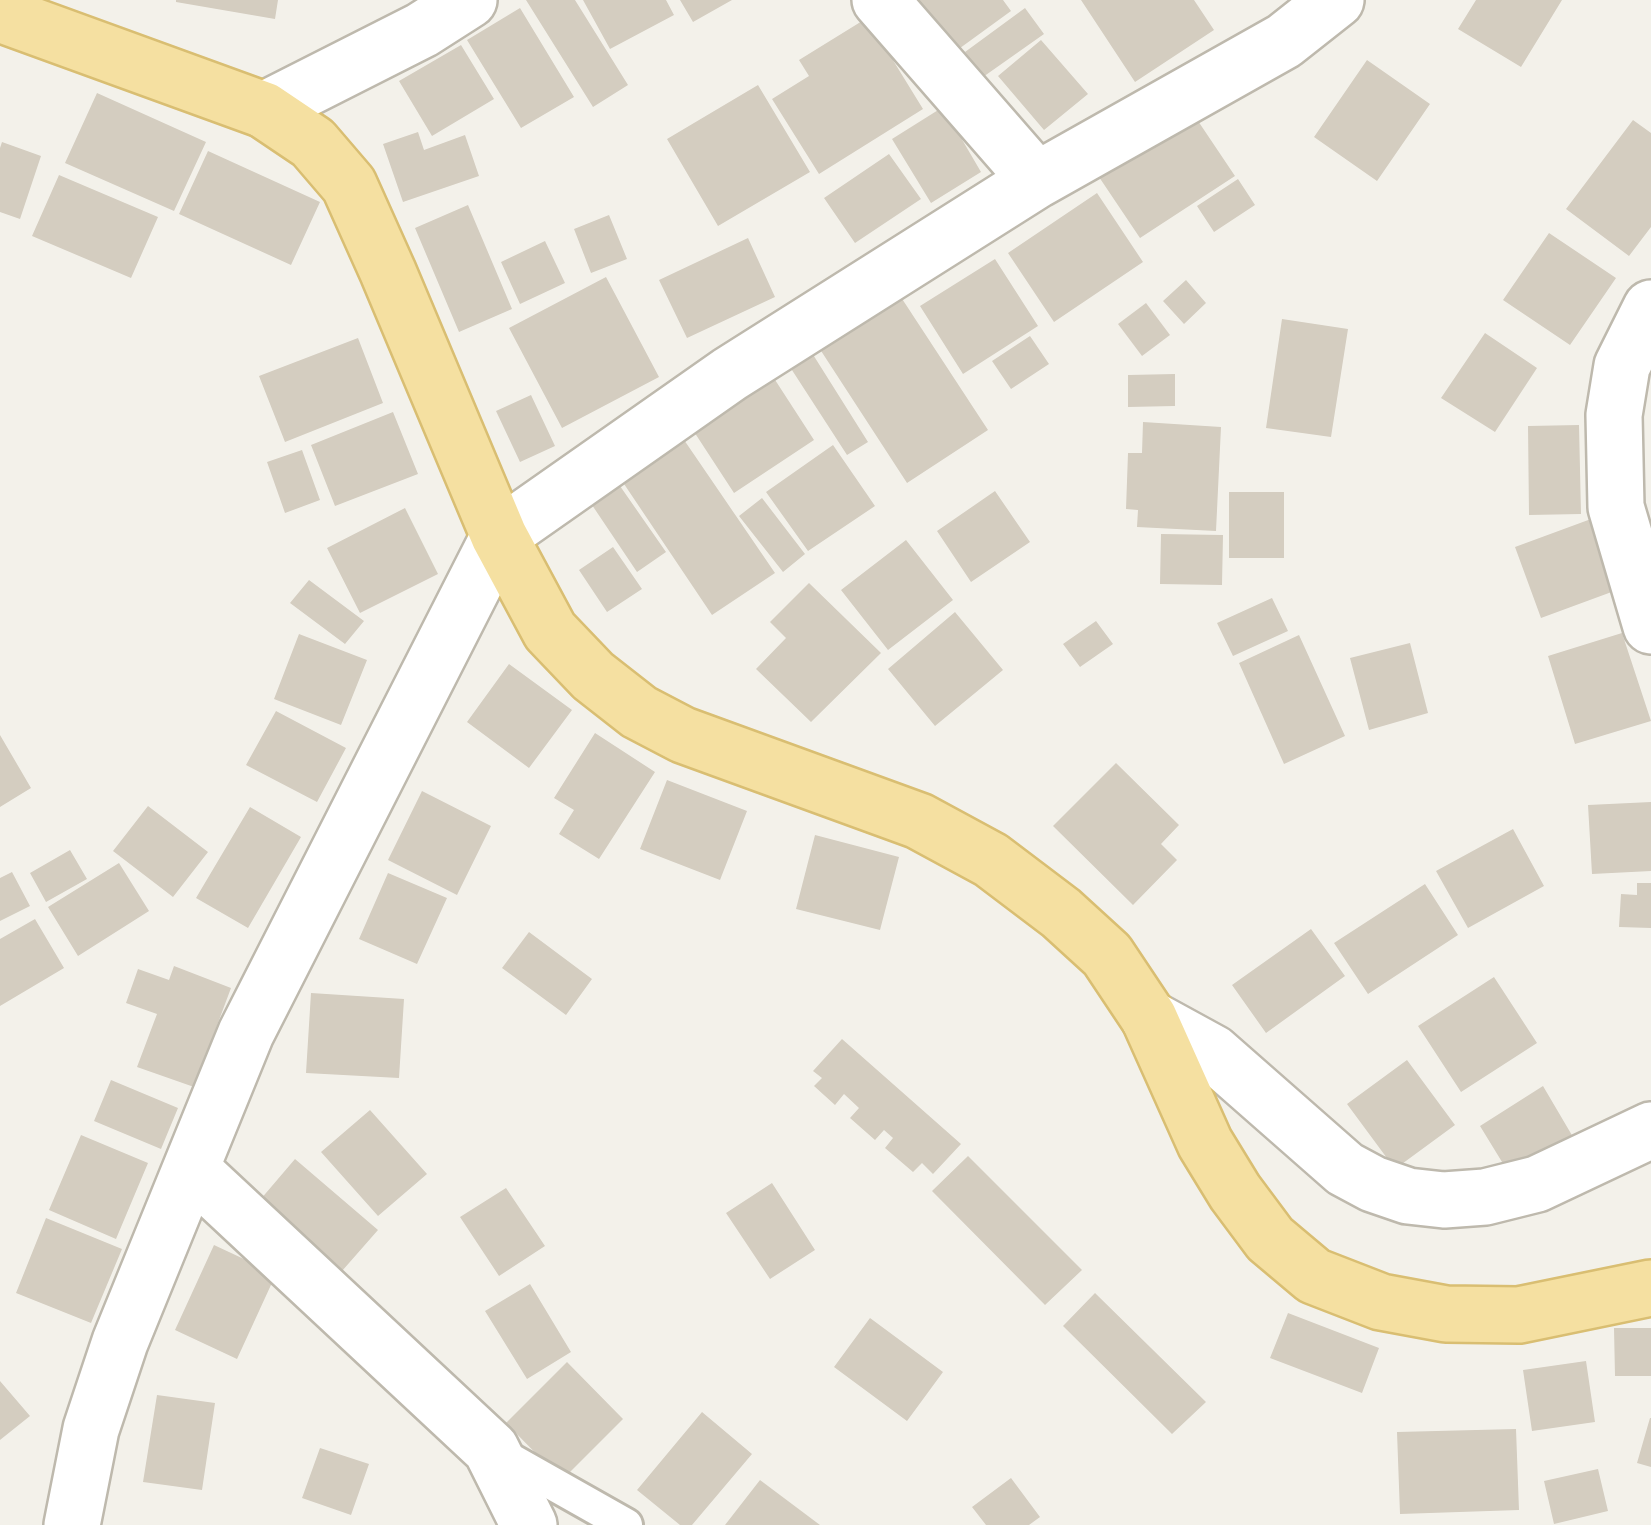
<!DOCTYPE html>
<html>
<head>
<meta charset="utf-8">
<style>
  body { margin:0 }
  canvas { display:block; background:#f3f1ea }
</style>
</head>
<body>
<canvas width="1651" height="1525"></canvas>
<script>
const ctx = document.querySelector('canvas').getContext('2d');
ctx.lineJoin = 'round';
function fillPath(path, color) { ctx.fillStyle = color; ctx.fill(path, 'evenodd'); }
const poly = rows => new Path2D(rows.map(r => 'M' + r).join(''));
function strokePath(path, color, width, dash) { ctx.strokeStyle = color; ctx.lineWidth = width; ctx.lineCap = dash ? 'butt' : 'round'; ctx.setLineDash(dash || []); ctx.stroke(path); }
fillPath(poly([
  [176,0,278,0,275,19,176,2],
  [526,0,575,0,628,85,593,107],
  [583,0,666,0,674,15,610,49],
  [680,0,732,0,693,22],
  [919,0,1003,0,1011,11,956,51],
  [1081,0,1194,0,1214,30,1135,82],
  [1476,0,1562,0,1521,67,1458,29],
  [520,8,574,97,521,128,467,40],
  [1025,8,1044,34,983,77,965,52],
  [867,18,923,109,819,174,772,99,809,76,799,60],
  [1041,40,1088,94,1044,130,998,76],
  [461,45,494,99,432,136,399,81],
  [1367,60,1430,104,1377,181,1314,137],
  [758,85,810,172,718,226,667,139],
  [97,93,206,142,174,211,65,163],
  [943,107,981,172,931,203,892,139],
  [1194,115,1235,176,1140,238,1099,177],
  [1633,120,1651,133,1651,227,1629,256,1566,209],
  [418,132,424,150,465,135,479,176,403,202,383,144],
  [2,142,41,156,20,219,0,212,0,148],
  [208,151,320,202,291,265,179,214],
  [889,154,921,199,855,243,824,198],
  [59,175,158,217,131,278,32,236],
  [1238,179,1255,205,1214,232,1197,206],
  [1097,193,1143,262,1054,322,1008,253],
  [468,205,512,309,459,332,415,228],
  [609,215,627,259,591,273,574,229],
  [1549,233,1616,278,1570,345,1503,300],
  [748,238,775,297,687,338,659,280],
  [545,241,565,283,520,304,501,262],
  [995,259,1038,326,963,374,920,306],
  [606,277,659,377,562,428,509,328],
  [1186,280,1206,303,1184,324,1163,301],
  [893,285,988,430,907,483,812,337],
  [1146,303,1170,335,1142,356,1118,324],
  [1282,319,1348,329,1331,437,1266,428],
  [1485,333,1537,368,1495,432,1441,398],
  [1030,336,1049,364,1011,389,992,361],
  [358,338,383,403,285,442,259,376],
  [812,353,868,442,847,455,790,367],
  [768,369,814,440,734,493,687,421],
  [1175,374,1175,406,1128,407,1128,375],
  [531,395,555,446,520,462,496,411],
  [393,412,418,474,335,506,311,445],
  [1143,422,1221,427,1216,531,1137,527,1138,510,1126,509,1128,453,1142,453],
  [1579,425,1581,514,1529,515,1528,426],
  [680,434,775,573,712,615,618,475],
  [833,445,875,506,808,551,766,492],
  [302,450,320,500,285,513,267,462],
  [620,486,666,552,637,572,592,505],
  [995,491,1030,542,971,582,937,531],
  [1229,492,1284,492,1284,558,1229,558],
  [762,498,805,554,783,572,739,516],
  [405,508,438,574,360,613,327,548],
  [1591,519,1617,590,1541,618,1515,547],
  [1161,534,1223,535,1222,585,1160,584],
  [906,540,953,600,888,650,841,590],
  [613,547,642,589,607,612,579,570],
  [309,580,364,621,345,644,290,603],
  [809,583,881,653,811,722,756,669,786,638,770,622],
  [1272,598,1288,631,1233,656,1217,623],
  [955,612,1003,670,935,726,888,669],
  [1096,621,1113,644,1080,667,1063,644],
  [1622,633,1651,721,1575,744,1548,656],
  [299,634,367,660,341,725,274,699],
  [1299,635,1345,736,1284,764,1239,663],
  [1410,643,1428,713,1369,730,1350,658],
  [509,664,572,710,529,768,467,722],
  [276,711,346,748,317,802,246,765],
  [595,733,655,772,599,859,559,834,574,810,554,798],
  [0,735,31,788,0,807],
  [1116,763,1179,825,1161,844,1177,860,1133,905,1053,826],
  [667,780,747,811,720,880,640,849],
  [422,791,491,826,457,895,388,860],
  [1651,802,1651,871,1592,874,1588,805],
  [148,806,208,852,173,897,113,851],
  [250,807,301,837,248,928,196,898],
  [1513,829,1544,886,1468,928,1436,871],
  [815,835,899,857,880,930,796,909],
  [70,850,87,879,46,902,30,873],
  [119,863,149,911,78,956,48,907],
  [12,872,30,906,0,921,0,878],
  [388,873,447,898,417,964,359,939],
  [1637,883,1651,883,1651,928,1619,927,1621,894,1637,895],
  [1425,884,1458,935,1368,994,1334,943],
  [35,919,64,968,0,1006,0,939],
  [1311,929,1345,976,1266,1033,1232,985],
  [529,932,592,979,566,1015,502,968],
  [174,966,231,988,194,1087,137,1067,157,1014,126,1003,138,969,169,980],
  [1494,977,1537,1043,1461,1092,1418,1026],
  [311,993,404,999,399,1078,306,1073],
  [842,1039,961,1144,933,1174,922,1163,913,1172,885,1148,893,1138,884,1130,875,1140,850,1118,859,1108,844,1094,835,1105,814,1086,822,1078,813,1071],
  [1407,1060,1455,1125,1395,1169,1347,1104],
  [111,1080,178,1108,161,1149,94,1121],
  [1543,1086,1573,1137,1510,1175,1480,1126],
  [370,1110,427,1174,378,1216,321,1152],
  [81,1135,148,1163,116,1239,49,1210],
  [968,1156,1082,1270,1045,1305,932,1191],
  [295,1159,378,1230,342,1271,260,1200],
  [772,1183,815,1250,770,1279,726,1213],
  [506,1188,545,1246,499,1276,460,1217],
  [46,1218,122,1249,91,1323,16,1293],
  [214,1245,276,1274,237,1359,175,1330],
  [530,1284,571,1352,527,1379,485,1311],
  [1095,1293,1206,1402,1172,1434,1063,1326],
  [1288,1313,1379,1348,1362,1393,1270,1358],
  [870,1318,943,1372,907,1421,834,1367],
  [1614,1328,1651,1328,1651,1376,1615,1376],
  [1586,1361,1595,1422,1532,1431,1523,1370],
  [567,1362,623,1419,562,1480,506,1423],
  [0,1381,30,1416,0,1440],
  [157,1395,215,1403,202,1490,143,1482],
  [702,1412,752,1454,692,1525,680,1525,637,1490],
  [1650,1418,1651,1418,1651,1467,1637,1463],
  [1516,1429,1519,1510,1400,1514,1397,1432],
  [320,1448,369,1464,351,1515,302,1498],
  [1598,1469,1608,1511,1554,1524,1544,1481],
  [1011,1478,1040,1517,1029,1525,986,1525,972,1507],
  [760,1480,820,1525,725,1525]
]), '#d4cdc0');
const service = poly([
  [495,1451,626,1525]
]);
const minor = poly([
  [880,0,1037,180],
  [264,110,422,30,469,0],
  [1651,308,1622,366,1614,415,1616,507,1651,626],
  [1149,1018,1213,1053,1345,1169,1373,1184,1408,1196,1444,1200,1485,1197,1537,1184,1651,1130],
  [191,1169,491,1449,529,1525],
  [72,1525,91,1429,120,1342,246,1033,499,536,730,374,1037,180,1284,41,1336,0]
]);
const primary = poly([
  [0,14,264,110,313,143,349,185,388,272,499,536,550,631,593,676,639,712,683,735,919,821,991,860,1061,913,1107,955,1149,1018,1205,1143,1235,1192,1270,1239,1314,1276,1381,1302,1446,1314,1519,1315,1651,1288]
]);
strokePath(service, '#beb9ad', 38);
strokePath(minor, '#beb9ad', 60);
strokePath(primary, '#d9be72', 60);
strokePath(service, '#fff', 32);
strokePath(minor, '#fff', 55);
strokePath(primary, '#f5e0a1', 55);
</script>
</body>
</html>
